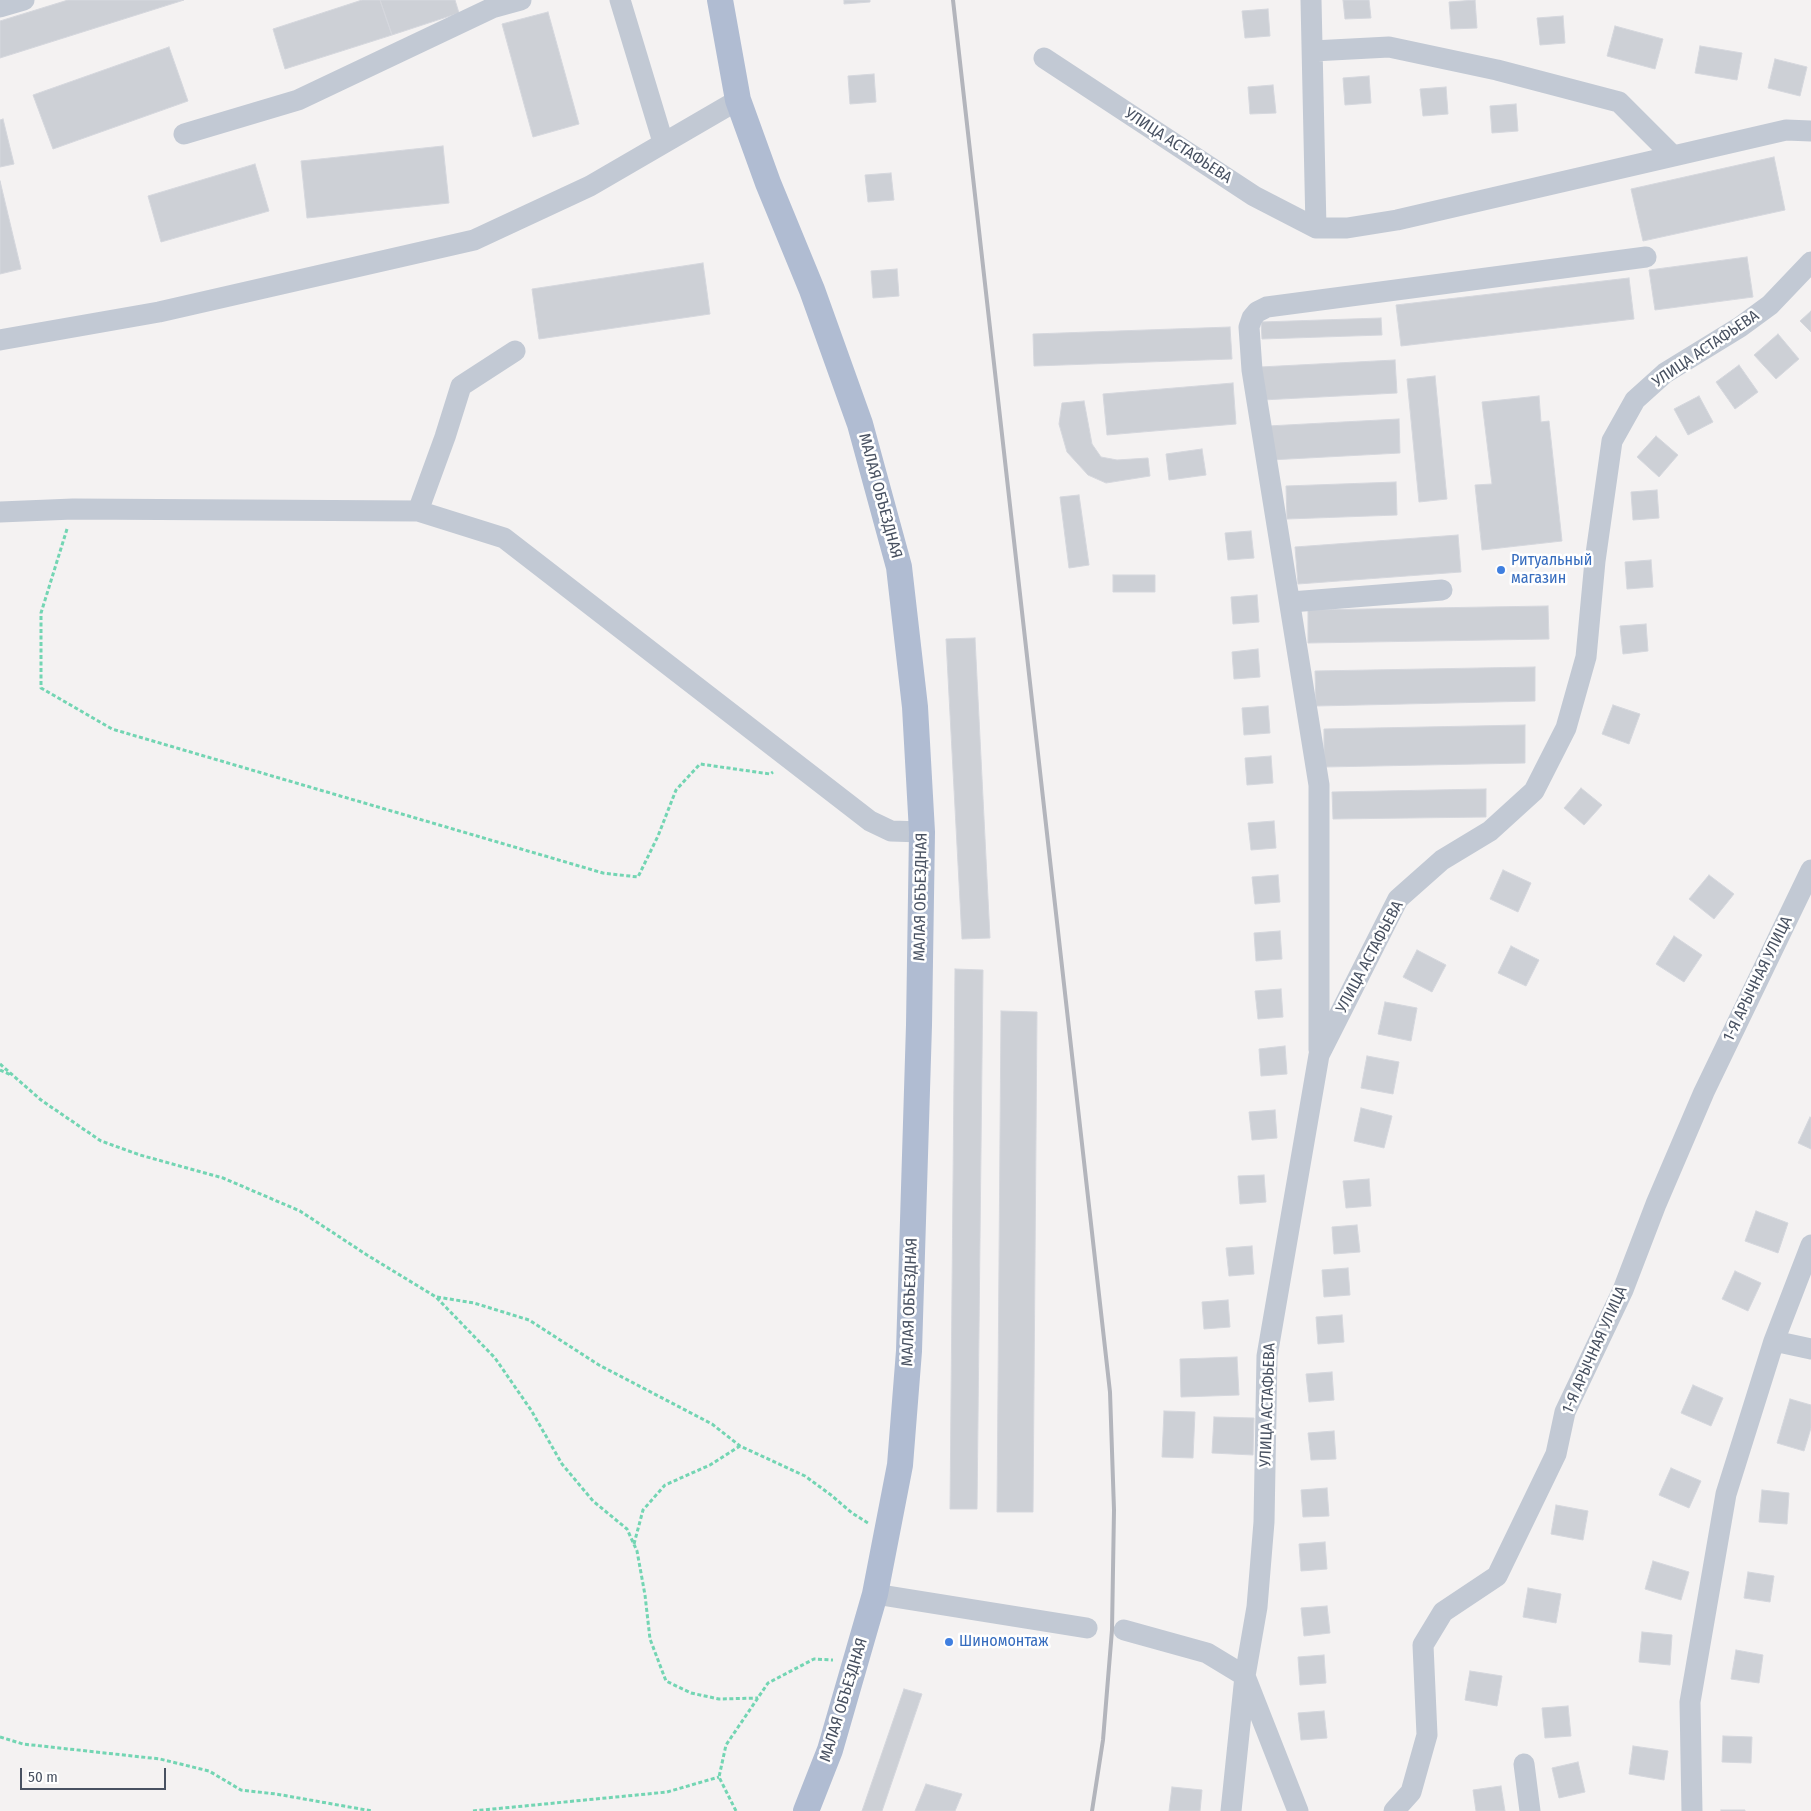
<!DOCTYPE html>
<html>
<head>
<meta charset="utf-8">
<style>
  body { margin:0 }
  #map { position:relative; width:1811px; height:1811px; overflow:hidden; background:#f4f2f2; font-family:"Fira Sans Condensed",sans-serif }
  canvas { display:block }
  .scale { position:absolute; left:20px; top:1768px; width:146px; height:22px; box-sizing:border-box; border:2px solid #485161; border-top:0; padding-left:6px; font-size:15px; line-height:18px; white-space:nowrap; color:#485161; -webkit-text-stroke:4px #fff; paint-order:stroke }
</style>
</head>
<body>
<div id="map">
<canvas width="1811" height="1811"></canvas>
<div class="scale">50 m</div>
</div>
<script>
const ctx = document.querySelector('canvas').getContext('2d');
ctx.lineJoin = 'round';
function fillPath(path, color) { ctx.fillStyle = color; ctx.fill(path, 'evenodd'); }
const poly = rows => new Path2D(rows.map(r => 'M' + r).join(''));
function strokePath(path, color, width, dash) { ctx.strokeStyle = color; ctx.lineWidth = width; ctx.lineCap = dash ? 'butt' : 'round'; ctx.setLineDash(dash || []); ctx.stroke(path); }
function write(font, color, halo, rows, align = 'center') {
  ctx.font = font + ' "Fira Sans Condensed",sans-serif'; ctx.lineWidth = 5; ctx.setLineDash([]); ctx.textBaseline = 'middle'; ctx.strokeStyle = halo; ctx.fillStyle = color; for (const [text, x, y, turn = 0] of rows) {
    ctx.save(); ctx.translate(x, y); ctx.rotate((+turn || 0) * Math.PI / 180); ctx.textAlign = isNaN(turn) ? turn : align; if (halo) ctx.strokeText(text, 0, 0); ctx.fillText(text, 0, 0); ctx.restore();
  }
}
const building = poly([
  [68,0,184,0,0,58,0,21,68,0],
  [362,0,380,0,392,35,285,69,273,29,362,0],
  [380,0,455,0,459,13,392,35,380,0],
  [844,0,870,0,870,2,844,4,844,0],
  [1343,0,1369,0,1371,18,1345,19,1343,0],
  [1475,0,1477,28,1451,29,1449,2,1475,0],
  [1268,9,1270,36,1245,38,1242,11,1268,9],
  [548,12,579,124,533,137,502,24,548,12],
  [1563,16,1565,43,1540,45,1537,18,1563,16],
  [1615,26,1663,39,1655,69,1607,56,1615,26],
  [1700,46,1742,53,1737,80,1695,73,1700,46],
  [169,47,188,101,53,149,33,95,169,47],
  [1775,59,1807,67,1800,96,1768,88,1775,59],
  [874,74,876,102,850,104,848,76,874,74],
  [1369,76,1371,103,1345,105,1343,78,1369,76],
  [1273,85,1276,113,1250,114,1248,87,1273,85],
  [1446,87,1448,114,1423,116,1420,89,1446,87],
  [1516,104,1518,131,1492,133,1490,106,1516,104],
  [3,119,14,164,0,167,0,120,3,119],
  [443,146,449,203,307,218,301,161,443,146],
  [1774,157,1785,210,1643,241,1631,189,1774,157],
  [255,164,269,211,161,242,148,196,255,164],
  [891,173,894,200,868,202,865,175,891,173],
  [0,181,21,269,0,274,0,181],
  [1747,257,1753,297,1655,310,1649,270,1747,257],
  [703,263,710,314,539,339,532,289,703,263],
  [897,269,899,296,873,298,871,271,897,269],
  [1629,278,1634,319,1401,346,1396,305,1629,278],
  [1811,311,1811,332,1800,321,1811,311],
  [1381,318,1382,335,1262,339,1261,322,1381,318],
  [1230,327,1232,359,1034,366,1033,334,1230,327],
  [1778,334,1799,359,1776,379,1754,355,1778,334],
  [1395,360,1397,393,1262,400,1260,367,1395,360],
  [1739,365,1758,392,1735,409,1716,382,1739,365],
  [1435,376,1447,499,1419,502,1407,379,1435,376],
  [1233,383,1236,424,1107,435,1103,394,1233,383],
  [1539,396,1541,422,1549,421,1562,541,1482,550,1475,485,1492,484,1482,402,1539,396],
  [1699,396,1713,422,1688,435,1674,409,1699,396],
  [1084,401,1092,444,1101,457,1117,460,1148,458,1150,476,1106,483,1088,475,1067,452,1059,424,1062,403,1084,401],
  [1399,419,1400,453,1270,460,1268,426,1399,419],
  [1656,436,1678,455,1659,477,1637,457,1656,436],
  [1202,449,1206,475,1169,480,1166,454,1202,449],
  [1396,482,1397,515,1287,519,1286,486,1396,482],
  [1657,490,1659,518,1633,520,1631,492,1657,490],
  [1079,495,1089,565,1069,568,1060,497,1079,495],
  [1251,531,1254,558,1228,560,1225,533,1251,531],
  [1458,535,1461,572,1298,584,1295,547,1458,535],
  [1651,560,1653,587,1627,589,1625,562,1651,560],
  [1113,575,1155,575,1155,592,1113,592,1113,575],
  [1257,595,1259,622,1233,624,1231,597,1257,595],
  [1548,606,1549,639,1308,643,1308,610,1548,606],
  [1646,624,1648,651,1623,654,1620,626,1646,624],
  [975,638,990,938,962,939,946,639,975,638],
  [1258,649,1260,677,1234,679,1232,652,1258,649],
  [1535,667,1535,701,1316,706,1315,671,1535,667],
  [1613,705,1640,714,1629,744,1602,734,1613,705],
  [1268,706,1270,733,1244,735,1242,708,1268,706],
  [1525,725,1525,763,1324,767,1324,729,1525,725],
  [1271,756,1273,783,1247,785,1245,758,1271,756],
  [1581,788,1602,805,1584,825,1564,808,1581,788],
  [1486,789,1486,817,1333,819,1332,792,1486,789],
  [1274,821,1276,848,1251,850,1248,823,1274,821],
  [1503,870,1531,883,1518,912,1490,899,1503,870],
  [1278,875,1280,902,1255,904,1252,877,1278,875],
  [1709,875,1734,894,1714,919,1689,899,1709,875],
  [1280,931,1282,959,1256,961,1254,933,1280,931],
  [1674,936,1702,955,1684,982,1656,964,1674,936],
  [1511,946,1539,960,1526,986,1498,973,1511,946],
  [1417,950,1446,965,1432,992,1403,977,1417,950],
  [955,969,983,970,977,1509,950,1509,955,969],
  [1281,989,1283,1017,1258,1019,1255,991,1281,989],
  [1385,1002,1417,1008,1411,1041,1378,1034,1385,1002],
  [1001,1011,1037,1012,1033,1512,997,1512,1001,1011],
  [1285,1046,1287,1074,1261,1076,1259,1049,1285,1046],
  [1367,1056,1399,1062,1393,1094,1361,1088,1367,1056],
  [1361,1108,1392,1116,1384,1148,1354,1141,1361,1108],
  [1275,1110,1277,1138,1252,1140,1249,1112,1275,1110],
  [1810,1117,1811,1118,1811,1149,1798,1143,1810,1117],
  [1264,1175,1266,1202,1240,1204,1238,1176,1264,1175],
  [1369,1179,1371,1206,1346,1208,1343,1181,1369,1179],
  [1756,1211,1788,1223,1778,1253,1745,1241,1756,1211],
  [1357,1225,1360,1252,1334,1254,1332,1227,1357,1225],
  [1252,1246,1254,1274,1229,1276,1226,1248,1252,1246],
  [1348,1268,1350,1295,1324,1297,1322,1270,1348,1268],
  [1735,1271,1761,1283,1748,1311,1722,1299,1735,1271],
  [1228,1300,1230,1327,1204,1329,1202,1302,1228,1300],
  [1342,1315,1344,1342,1318,1344,1316,1317,1342,1315],
  [1237,1357,1239,1395,1181,1397,1180,1359,1237,1357],
  [1332,1372,1334,1400,1309,1402,1306,1374,1332,1372],
  [1693,1385,1723,1398,1711,1426,1681,1413,1693,1385],
  [1790,1399,1811,1405,1811,1428,1804,1451,1777,1443,1790,1399],
  [1164,1411,1195,1412,1193,1458,1162,1457,1164,1411],
  [1214,1417,1254,1418,1253,1455,1212,1453,1214,1417],
  [1334,1431,1336,1459,1311,1460,1308,1433,1334,1431],
  [1671,1468,1701,1481,1689,1508,1659,1495,1671,1468],
  [1327,1488,1329,1516,1303,1517,1301,1490,1327,1488],
  [1762,1490,1789,1493,1787,1524,1759,1522,1762,1490],
  [1556,1505,1588,1511,1583,1540,1551,1534,1556,1505],
  [1325,1542,1327,1569,1301,1571,1299,1544,1325,1542],
  [1653,1561,1689,1572,1681,1600,1645,1589,1653,1561],
  [1748,1572,1774,1576,1770,1602,1744,1598,1748,1572],
  [1528,1588,1561,1594,1556,1623,1523,1617,1528,1588],
  [1327,1606,1330,1633,1304,1636,1301,1608,1327,1606],
  [1642,1632,1672,1635,1670,1665,1639,1662,1642,1632],
  [1736,1650,1763,1655,1759,1683,1731,1679,1736,1650],
  [1324,1655,1326,1683,1300,1685,1298,1657,1324,1655],
  [1470,1671,1502,1676,1497,1706,1465,1700,1470,1671],
  [904,1689,922,1694,882,1811,862,1811,904,1689],
  [1568,1706,1571,1736,1545,1738,1542,1708,1568,1706],
  [1324,1711,1327,1738,1301,1740,1298,1713,1324,1711],
  [1723,1736,1752,1737,1751,1763,1722,1762,1723,1736],
  [1633,1746,1668,1751,1664,1780,1629,1774,1633,1746],
  [1578,1762,1585,1792,1559,1798,1552,1768,1578,1762],
  [926,1784,962,1794,955,1811,915,1811,926,1784],
  [1501,1786,1505,1811,1476,1811,1473,1790,1501,1786],
  [1172,1787,1202,1790,1200,1811,1169,1811,1172,1787],
  [1721,1810,1745,1810,1745,1811,1721,1811,1721,1810]
]);
fillPath(building, '#cdd0d6');
strokePath(building, '#d5d7dd', 1);
strokePath(poly([
  [67,529,41,613,41,688,112,729,603,873,638,877,658,836,676,790,700,764,770,774,773,772],
  [0,1064,41,1100,101,1141,140,1155,223,1178,300,1211,367,1255,436,1297,495,1358,531,1410,562,1464,593,1501,627,1529,637,1551,645,1595,650,1639,666,1681,691,1693,719,1699,758,1698],
  [0,1070,11,1075],
  [437,1297,474,1303,529,1320,599,1365,712,1424,740,1446,805,1476,831,1495,852,1513,868,1523],
  [634,1544,643,1510,665,1485,710,1465,740,1446],
  [0,1737,23,1744,160,1759,209,1771,241,1790,276,1794,372,1811],
  [473,1811,667,1792,719,1777],
  [736,1811,719,1777,726,1745,768,1683,814,1659,833,1660]
]), '#73d5b3', 3, [4, 2.5]);
strokePath(poly([
  [620,0,663,142],
  [1311,0,1316,228],
  [0,7,24,0],
  [1313,51,1389,47,1497,70,1619,102,1672,155],
  [1044,58,1254,196,1316,228,1347,228,1397,220,1786,130,1811,131],
  [184,134,298,100,492,8,521,0],
  [0,340,159,312,474,240,590,186,738,100],
  [418,511,445,437,461,386,515,351],
  [0,512,73,509,418,511,504,538,870,821,891,831,922,832],
  [1291,602,1442,590],
  [1319,1050,1319,785,1252,370,1249,327,1252,318,1257,312,1267,307,1646,257],
  [1774,1341,1811,1349],
  [875,1594,1087,1628],
  [1124,1630,1207,1653,1245,1676,1298,1811],
  [1524,1764,1530,1811],
  [1231,1811,1245,1676,1257,1607,1264,1522,1267,1356,1319,1055,1398,899,1442,860,1490,831,1534,791,1566,728,1586,657,1595,561,1612,441,1635,400,1665,373,1740,327,1770,305,1811,262],
  [1394,1811,1411,1792,1427,1735,1423,1645,1443,1612,1497,1576,1556,1454,1565,1412,1623,1290,1656,1204,1704,1092,1811,870],
  [1692,1811,1690,1702,1726,1494,1774,1341,1811,1245]
]), '#c2c9d4', 21);
strokePath(poly([
  [720,0,738,100,768,183,812,290,860,424,899,567,915,707,922,832,919,1025,909,1351,900,1465,875,1594,830,1750,806,1811]
]), '#b0bcd2', 26);
strokePath(poly([
  [953,0,1110,1392,1114,1510,1112,1630,1103,1740,1092,1811]
]), '#b3b5bc', 4);
for (const [x, y, r, color] of [
  [1501,570,5,"#3f7fe0"],
  [949,1642,5,"#3f7fe0"]
]) { const dot = new Path2D(); dot.arc(x, y, r, 0, 2 * Math.PI); ctx.fillStyle = color; ctx.fill(dot); strokePath(dot, '#fff', 2); }
write('16px', '#485161', '#fff', [
  ["УЛИЦА АСТАФЬЕВА",1178,146,33],
  ["УЛИЦА АСТАФЬЕВА",1706,349,-34],
  ["МАЛАЯ ОБЪЕЗДНАЯ",880,496,75],
  ["МАЛАЯ ОБЪЕЗДНАЯ",921,897,-89],
  ["УЛИЦА АСТАФЬЕВА",1370,957,-62],
  ["1-Я АРЫЧНАЯ УЛИЦА",1758,979,-64],
  ["МАЛАЯ ОБЪЕЗДНАЯ",910,1302,-88],
  ["1-Я АРЫЧНАЯ УЛИЦА",1595,1350,-66],
  ["УЛИЦА АСТАФЬЕВА",1268,1405,-88],
  ["МАЛАЯ ОБЪЕЗДНАЯ",844,1700,-73]
]);
write('16px', '#366cbe', '#fff', [
  ["Ритуальный",1511,561],
  ["магазин",1511,579],
  ["Шиномонтаж",959,1642]
], 'left');
</script>
</body>
</html>
